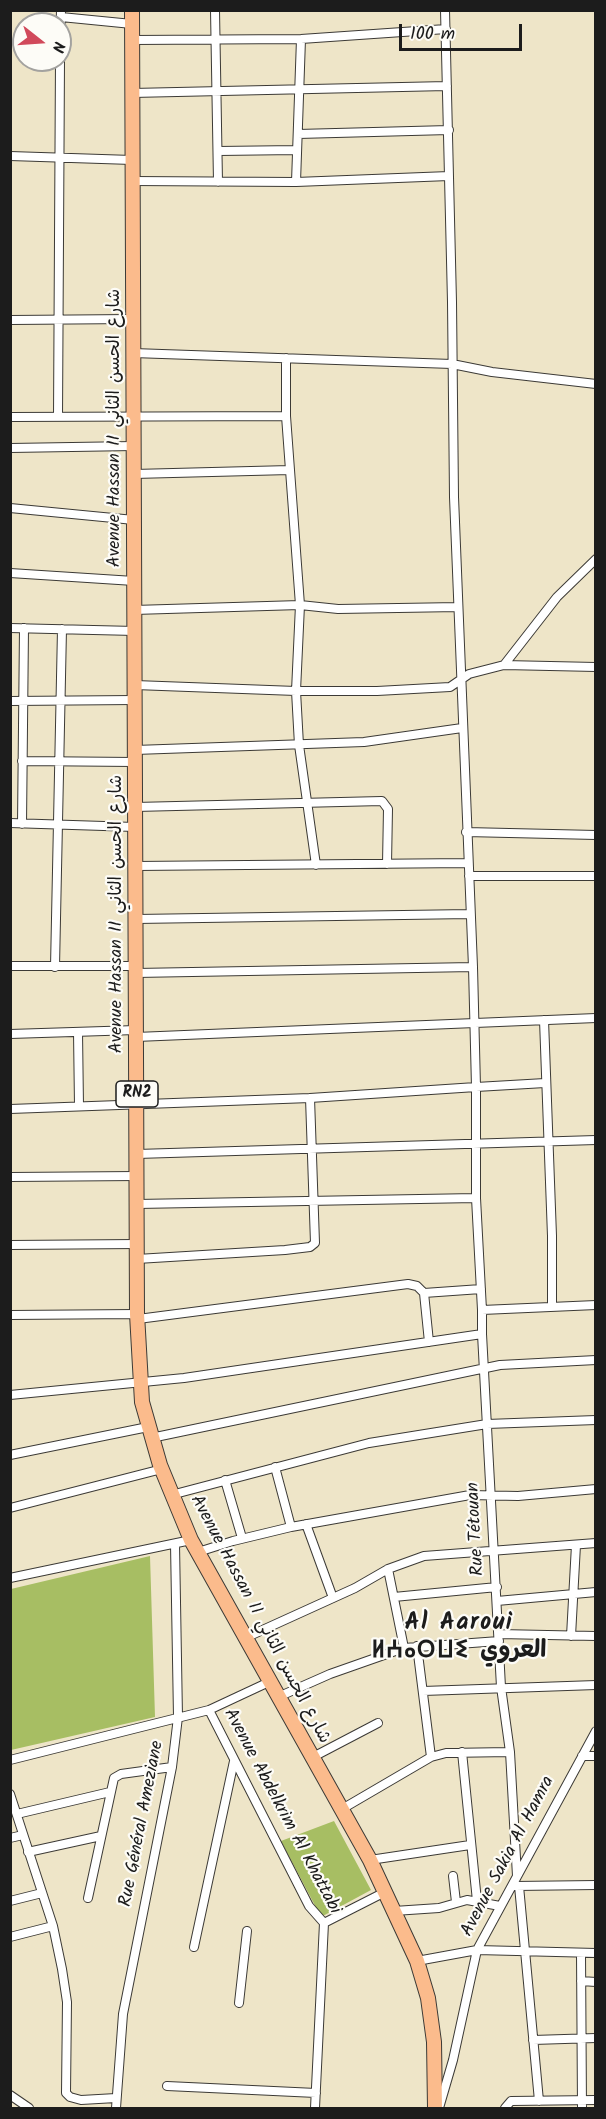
<!DOCTYPE html>
<html>
<head>
<meta charset="utf-8">
<style>
  body { margin:0 }
  #map { position:relative; width:606px; height:2119px; overflow:hidden; background:#eee5c8; font-family:Kalam,sans-serif }
  canvas { display:block }
  .frame { position:absolute; inset:0; border:12px solid #1c1c1c; pointer-events:none }
  .north { position:absolute; left:12px; top:12px; width:60px; height:60px; box-sizing:border-box; background:#fdfcf7; border:2px solid #a3a29f; border-radius:50%; rotate:107deg; font-size:16px; font-weight:700; line-height:24px; text-align:center; color:#1c1c1c }
  .north::after { content:''; display:block; margin:auto; width:21px; height:27px; background:#d1495b; clip-path:polygon(50% 0,100% 100%,50% 72%,0 100%) }
  .scale { position:absolute; left:399px; top:24px; width:123px; height:27px; box-sizing:border-box; border:3px solid #1c1c1c; border-top:0; padding-left:8px; font-size:18px; line-height:21px; white-space:nowrap; color:#1c1c1c; -webkit-text-stroke:4px #fdfcf7; paint-order:stroke }
</style>
</head>
<body>
<div id="map">
<canvas width="606" height="2119"></canvas>
<div class="frame"></div>
<div class="north">N</div>
<div class="scale">100 m</div>
</div>
<script>
const ctx = document.querySelector('canvas').getContext('2d');
ctx.lineJoin = 'round';
function fillPath(path, color) { ctx.fillStyle = color; ctx.fill(path, 'evenodd'); }
const poly = rows => new Path2D(rows.map(r => 'M' + r).join(''));
function strokePath(path, color, width, dash) { ctx.strokeStyle = color; ctx.lineWidth = width; ctx.lineCap = dash ? 'butt' : 'round'; ctx.setLineDash(dash || []); ctx.stroke(path); }
function write(font, color, halo, rows, align = 'center') {
  ctx.font = font + ' Kalam,"Playpen Sans Arabic","Noto Sans Tifinagh",sans-serif'; ctx.lineWidth = 4.5; ctx.setLineDash([]); ctx.textBaseline = 'middle'; ctx.strokeStyle = halo; ctx.fillStyle = color; for (const [text, x, y, turn = 0] of rows) {
    ctx.save(); ctx.translate(x, y); ctx.rotate((+turn || 0) * Math.PI / 180); ctx.textAlign = isNaN(turn) ? turn : align; if (halo) ctx.strokeText(text, 0, 0); ctx.fillText(text, 0, 0); ctx.restore();
  }
}
fillPath(poly([
  [150,1556,155,1717,11,1750,11,1589],
  [334,1821,371,1890,321,1917,281,1841]
]), '#a7be63');
const minor = poly([
  [215,10,218,182],
  [445,10,452,302,454,497,473,967],
  [61,17,132,24],
  [132,40,301,39,446,29],
  [60,45,61,10],
  [132,93,447,86],
  [298,134,449,130],
  [218,151,297,150],
  [10,156,132,160],
  [132,181,296,182,449,176],
  [296,182,301,39],
  [10,320,133,319],
  [133,353,452,364,492,372,596,384],
  [286,416,300,605,296,691,299,745,316,865],
  [10,417,286,416,286,358],
  [58,417,60,60],
  [10,448,134,446],
  [134,474,290,470],
  [10,508,134,520],
  [10,573,134,581],
  [134,610,300,605,338,609,458,607],
  [10,628,135,631],
  [504,665,557,597,596,559],
  [135,685,296,691,377,691,450,687,469,674,504,665,596,667],
  [10,701,135,700],
  [135,750,364,742,462,728],
  [22,761,135,762],
  [135,807,382,801,388,809,387,864],
  [10,823,135,827],
  [22,824,24,628],
  [466,832,596,835],
  [136,866,468,863],
  [469,876,596,876],
  [136,919,470,914],
  [10,966,136,966],
  [55,967,62,629],
  [136,973,473,967,476,1087,310,1098],
  [544,1020,552,1236,552,1307],
  [78,1032,79,1106],
  [10,1034,136,1030],
  [136,1037,596,1018],
  [545,1083,476,1087,476,1198,482,1310,596,1305],
  [10,1109,310,1098,315,1243,310,1247,285,1250,137,1259],
  [137,1154,596,1140],
  [10,1177,137,1176],
  [137,1204,476,1198],
  [10,1245,137,1244],
  [424,1293,481,1289],
  [482,1310,482,1334],
  [10,1315,137,1314],
  [138,1319,408,1284,417,1286,424,1293,429,1342],
  [10,1395,184,1378,482,1334,501,1687,510,1752,517,1876],
  [151,1438,500,1365,596,1360],
  [10,1455,148,1427],
  [275,1467,291,1527],
  [225,1480,242,1538],
  [171,1495,369,1443,487,1424,596,1420],
  [10,1508,162,1469],
  [306,1524,333,1598],
  [198,1552,233,1541,291,1527,470,1495,518,1496,596,1489],
  [388,1569,404,1648],
  [10,1578,191,1540],
  [394,1597,497,1587],
  [497,1601,596,1592],
  [499,1634,596,1636],
  [571,1636,576,1545],
  [245,1638,355,1588,388,1569,424,1556,596,1543],
  [417,1646,431,1757],
  [423,1691,596,1685],
  [278,1697,330,1674,404,1648,499,1641],
  [209,1710,309,1906,324,1923,315,2108],
  [462,1752,477,1901],
  [582,1756,596,1756],
  [313,1757,378,1723],
  [10,1760,209,1710,269,1682],
  [10,1794,53,1926,62,1969,67,2002,66,2093,70,2097,81,2100,116,2098],
  [342,1809,431,1757,446,1753,510,1752],
  [17,1814,110,1792],
  [10,1838,23,1835],
  [28,1852,101,1836],
  [370,1860,470,1845],
  [453,1876,456,1902],
  [515,1886,596,1885],
  [519,1886,539,2101],
  [88,1898,114,1778,121,1774,172,1767],
  [10,1901,42,1893],
  [394,1911,439,1908,467,1900,500,1906],
  [324,1923,385,1892],
  [10,1937,53,1926],
  [194,1947,234,1761],
  [581,1953,582,2108],
  [417,1961,477,1950,596,1953],
  [581,1981,596,1982],
  [239,2003,247,1931],
  [533,2040,596,2038],
  [167,2086,316,2093],
  [10,2095,29,2108],
  [116,2108,123,2014,172,1767,178,1717,175,1544],
  [439,2108,453,2060,477,1950,596,1731],
  [505,2108,511,2101,596,2100]
]);
const primary = poly([
  [132,10,137,1314,142,1402,160,1465,191,1540,370,1860,417,1961,428,1998,434,2042,435,2108]
]);
strokePath(minor, '#3c3a36', 10);
strokePath(primary, '#3c3a36', 16);
strokePath(minor, '#fff', 8);
strokePath(primary, '#fbbb8c', 14);
for (const [x, y, w] of [
  [137,1094,42]
]) { const box = new Path2D(); box.roundRect(x - w / 2, y - 13, w, 26, 4.5); ctx.fillStyle = '#fdfcf7'; ctx.fill(box); strokePath(box, '#1c1c1c', 1.5); }
write('bold 16px', '#1c1c1c', null, [
  ["RN2",137,1094]
]);
write('18px', '#1c1c1c', '#fdfcf7', [
  ["Avenue Hassan II شارع الحسن الثاني",116,428,-90],
  ["Avenue Hassan II شارع الحسن الثاني",118,914,-90],
  ["Rue Tétouan",477,1529,-93],
  ["Avenue Hassan II شارع الحسن الثاني",259,1620,62],
  ["Avenue Abdelkrim Al Khattabi",281,1812,62],
  ["Rue Général Ameziane",143,1824,-79],
  ["Avenue Sakia Al Hamra",509,1857,-62]
]);
ctx.letterSpacing = '1.5px';
write('bold 24px', '#1c1c1c', '#fdfcf7', [
  ["Al Aaroui",459,1625],
  ["ⵍⵄⴰⵔⵡⵉ العروي",459,1653]
]);
ctx.letterSpacing = '0px';
</script>
</body>
</html>
